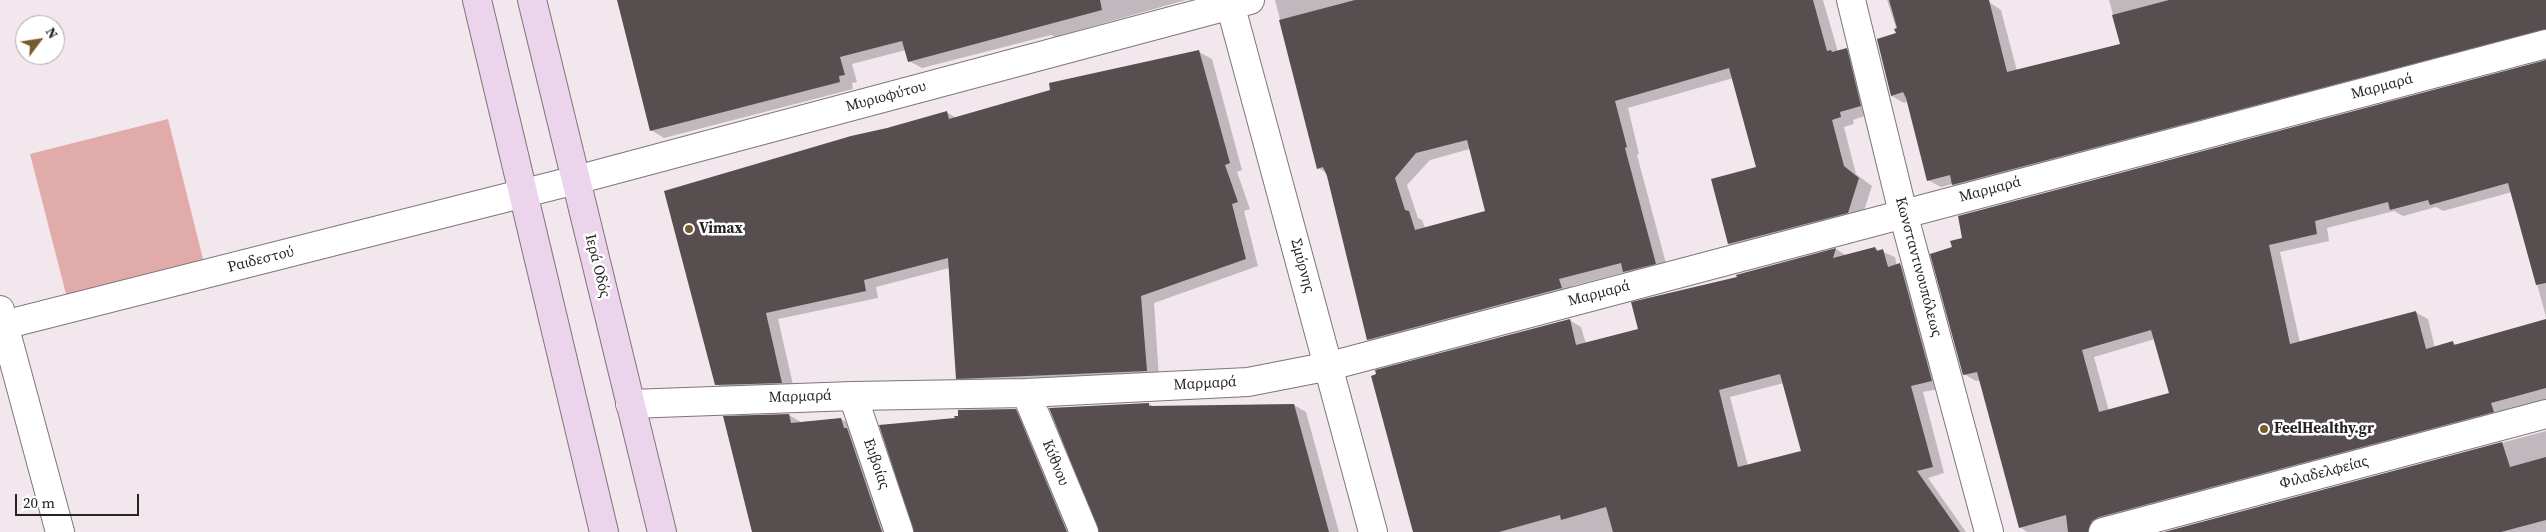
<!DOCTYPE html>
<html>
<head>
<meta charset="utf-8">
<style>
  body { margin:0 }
  #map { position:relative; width:2546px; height:532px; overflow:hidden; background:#f2e7ed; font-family:"Source Serif 4",serif }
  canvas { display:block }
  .north { position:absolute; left:15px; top:15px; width:50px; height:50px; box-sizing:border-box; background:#fff; border:1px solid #a9a7a8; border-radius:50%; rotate:59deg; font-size:14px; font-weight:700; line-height:20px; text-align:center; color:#272325 }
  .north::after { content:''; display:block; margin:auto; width:18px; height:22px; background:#785b2e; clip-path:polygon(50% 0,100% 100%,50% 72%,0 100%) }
  .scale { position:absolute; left:15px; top:494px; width:124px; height:22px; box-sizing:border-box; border:2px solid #272325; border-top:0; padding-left:6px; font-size:15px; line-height:18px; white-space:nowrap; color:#272325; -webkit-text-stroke:4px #fff; paint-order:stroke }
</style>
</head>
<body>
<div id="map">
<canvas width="2546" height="532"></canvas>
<div class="north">N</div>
<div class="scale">20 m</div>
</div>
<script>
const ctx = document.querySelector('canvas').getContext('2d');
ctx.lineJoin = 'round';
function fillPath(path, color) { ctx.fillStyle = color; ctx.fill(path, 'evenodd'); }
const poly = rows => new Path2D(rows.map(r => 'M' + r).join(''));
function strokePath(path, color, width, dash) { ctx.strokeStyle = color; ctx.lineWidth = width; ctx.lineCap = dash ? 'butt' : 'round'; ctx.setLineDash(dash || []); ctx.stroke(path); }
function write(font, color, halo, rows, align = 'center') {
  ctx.font = font + ' "Source Serif 4",serif'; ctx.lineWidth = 5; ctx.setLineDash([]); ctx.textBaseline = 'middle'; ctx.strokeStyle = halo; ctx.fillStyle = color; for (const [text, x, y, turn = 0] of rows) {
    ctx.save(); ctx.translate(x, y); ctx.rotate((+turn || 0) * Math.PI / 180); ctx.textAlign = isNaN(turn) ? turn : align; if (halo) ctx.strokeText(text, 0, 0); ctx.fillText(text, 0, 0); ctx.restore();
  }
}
fillPath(poly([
  [168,119,204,263,67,298,30,154]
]), '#e1aba9');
fillPath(poly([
  [618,0,1186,0,1055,37,1051,35,922,68,909,61,906,50,852,64,857,82,852,83,853,89,664,138,651,130],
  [1275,0,1823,0,1838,52,1846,49,1859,57,1873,113,1853,120,1854,124,1844,127,1856,174,1872,186,1861,220,1742,251,1729,244,1757,168,1733,78,1628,108,1639,154,1637,155,1668,271,1637,279,1626,272,1572,286,1574,296,1381,347,1368,339,1327,173,1318,168],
  [1470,149,1487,212,1425,228,1422,220,1418,218,1407,185,1430,160],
  [1887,0,1975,0,1989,2,2001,10,2017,71,2121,45,2109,0,2546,0,2546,38,1965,191,1952,184,1941,187,1928,180,1908,101,1904,103,1892,96,1898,34],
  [1199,52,1212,59,1242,170,1237,172,1250,209,1244,211,1258,266,1154,303,1159,378,969,385,957,378,949,268,876,287,878,298,778,319,794,389,729,392,716,384,887,129,946,112,957,118],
  [2546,61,2546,317,2512,192,2443,211,2436,207,2403,216,2394,211,2327,228,2329,241,2280,252,2300,343,2415,312,2428,319,2435,348,2453,343,2458,345,2546,321,2546,408,2102,532,2027,532,2020,527,1981,380,1976,381,1964,374],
  [2155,339,2171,394,2109,411,2094,357],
  [1874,248,1895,257,1897,266,1900,265,1912,271,1943,388,1923,392,1944,473,1928,478,1966,532,1416,532,1569,320,1581,327,1586,344,1639,330,1738,278,1738,275,1836,249,1847,256],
  [1784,383,1802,452,1748,466,1730,397],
  [1149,404,1155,407,1294,405,1306,412,1339,532,1100,532],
  [1015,410,1028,417,1076,532,915,532,956,419],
  [789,415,801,422,841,419,853,426,892,532,753,532,724,418],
  [2546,431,2546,532,2169,532]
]), '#0003');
fillPath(poly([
  [617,0,1100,0,1102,10,908,62,902,41,840,57,845,75,839,76,840,82,650,131],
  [1355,0,1813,0,1827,51,1831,50,1832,52,1847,48,1861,106,1840,112,1841,117,1832,120,1844,166,1859,178,1848,213,1728,244,1711,179,1756,167,1729,68,1615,101,1627,147,1625,148,1656,264,1623,272,1621,263,1559,279,1562,288,1367,340,1327,176,1323,167,1317,169,1279,20],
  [1467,140,1485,211,1415,230,1409,211,1405,210,1395,178,1416,153],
  [1889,0,1989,0,2007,72,2120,44,2112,15,2169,0,2546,0,2546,29,1952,185,1950,175,1927,181,1906,98,1903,92,1891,96,1877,39,1896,33,1894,29,1897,28],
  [1199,50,1230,163,1225,165,1238,202,1232,204,1246,259,1141,296,1147,371,956,379,948,258,864,280,866,291,766,313,782,383,715,385,664,191,851,136,887,128,947,111,949,119,1050,90,1049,83],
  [2546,60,2546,283,2536,285,2508,183,2430,205,2428,200,2390,210,2388,202,2315,221,2317,234,2269,245,2290,344,2416,311,2426,349,2453,341,2454,345,2546,319,2546,388,2491,403,2494,412,2099,517,2092,521,2088,532,2068,532,2066,515,2019,528,1977,372,1963,375,1930,254,1952,247,1950,241,1962,238,1958,216],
  [2151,330,2169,393,2099,412,2082,350],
  [1875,247,1877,251,1883,249,1888,267,1900,263,1932,381,1911,386,1933,467,1917,471,1960,532,1613,532,1606,507,1561,520,1560,515,1499,532,1413,532,1371,376,1376,374,1375,370,1570,319,1576,345,1638,329,1631,302,1737,277,1736,275,1836,248,1833,258],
  [1780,374,1801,451,1738,467,1719,390],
  [1149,403,1149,406,1294,404,1329,532,1099,532,1049,408],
  [1016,409,1067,532,914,532,879,425,955,418,954,416,958,416,958,410],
  [789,414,791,423,841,418,844,428,847,428,882,532,752,532,723,416],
  [2502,442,2510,467,2546,457,2546,520,2501,532,2164,532]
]), '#574e50');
const street = poly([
  [1229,0,1373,532],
  [1851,0,1903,213,1989,532],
  [0,310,60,532],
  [0,326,576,180,1250,0],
  [1026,393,1084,532],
  [853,396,899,532],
  [630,404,853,396,1026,393,1248,382,1330,366,2546,44],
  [2103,532,2546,414]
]);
const secondary = poly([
  [477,0,604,532],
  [532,0,662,532]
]);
strokePath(street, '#7e757a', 30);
strokePath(secondary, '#7e757a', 30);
strokePath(street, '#fff', 28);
strokePath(secondary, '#ecd5ec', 28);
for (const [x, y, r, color] of [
  [689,229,5,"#785b2e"],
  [2264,429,5,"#785b2e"]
]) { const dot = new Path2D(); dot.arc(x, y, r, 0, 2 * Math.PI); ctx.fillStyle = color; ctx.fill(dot); strokePath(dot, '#fff', 2); }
write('15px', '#272325', '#fff', [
  ["Μαρμαρά",2382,87,-15],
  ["Μυριοφύτου",886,97,-15],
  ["Μαρμαρά",1990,190,-15],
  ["Ραιδεστού",261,260,-14],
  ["Ιερά Οδός",597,266,76],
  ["Σμύρνης",1302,266,75],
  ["Κωνσταντινουπόλεως",1918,267,75],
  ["Μαρμαρά",1599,294,-15],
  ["Μαρμαρά",1205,384,-3],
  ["Μαρμαρά",800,397,-2],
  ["Κύθνου",1055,463,68],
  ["Ευβοίας",876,464,71],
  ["Φιλαδελφείας",2324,473,-15]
]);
write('bold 15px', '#272325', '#fff', [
  ["Vimax",699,229],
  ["FeelHealthy.gr",2274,429]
], 'left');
</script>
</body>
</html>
